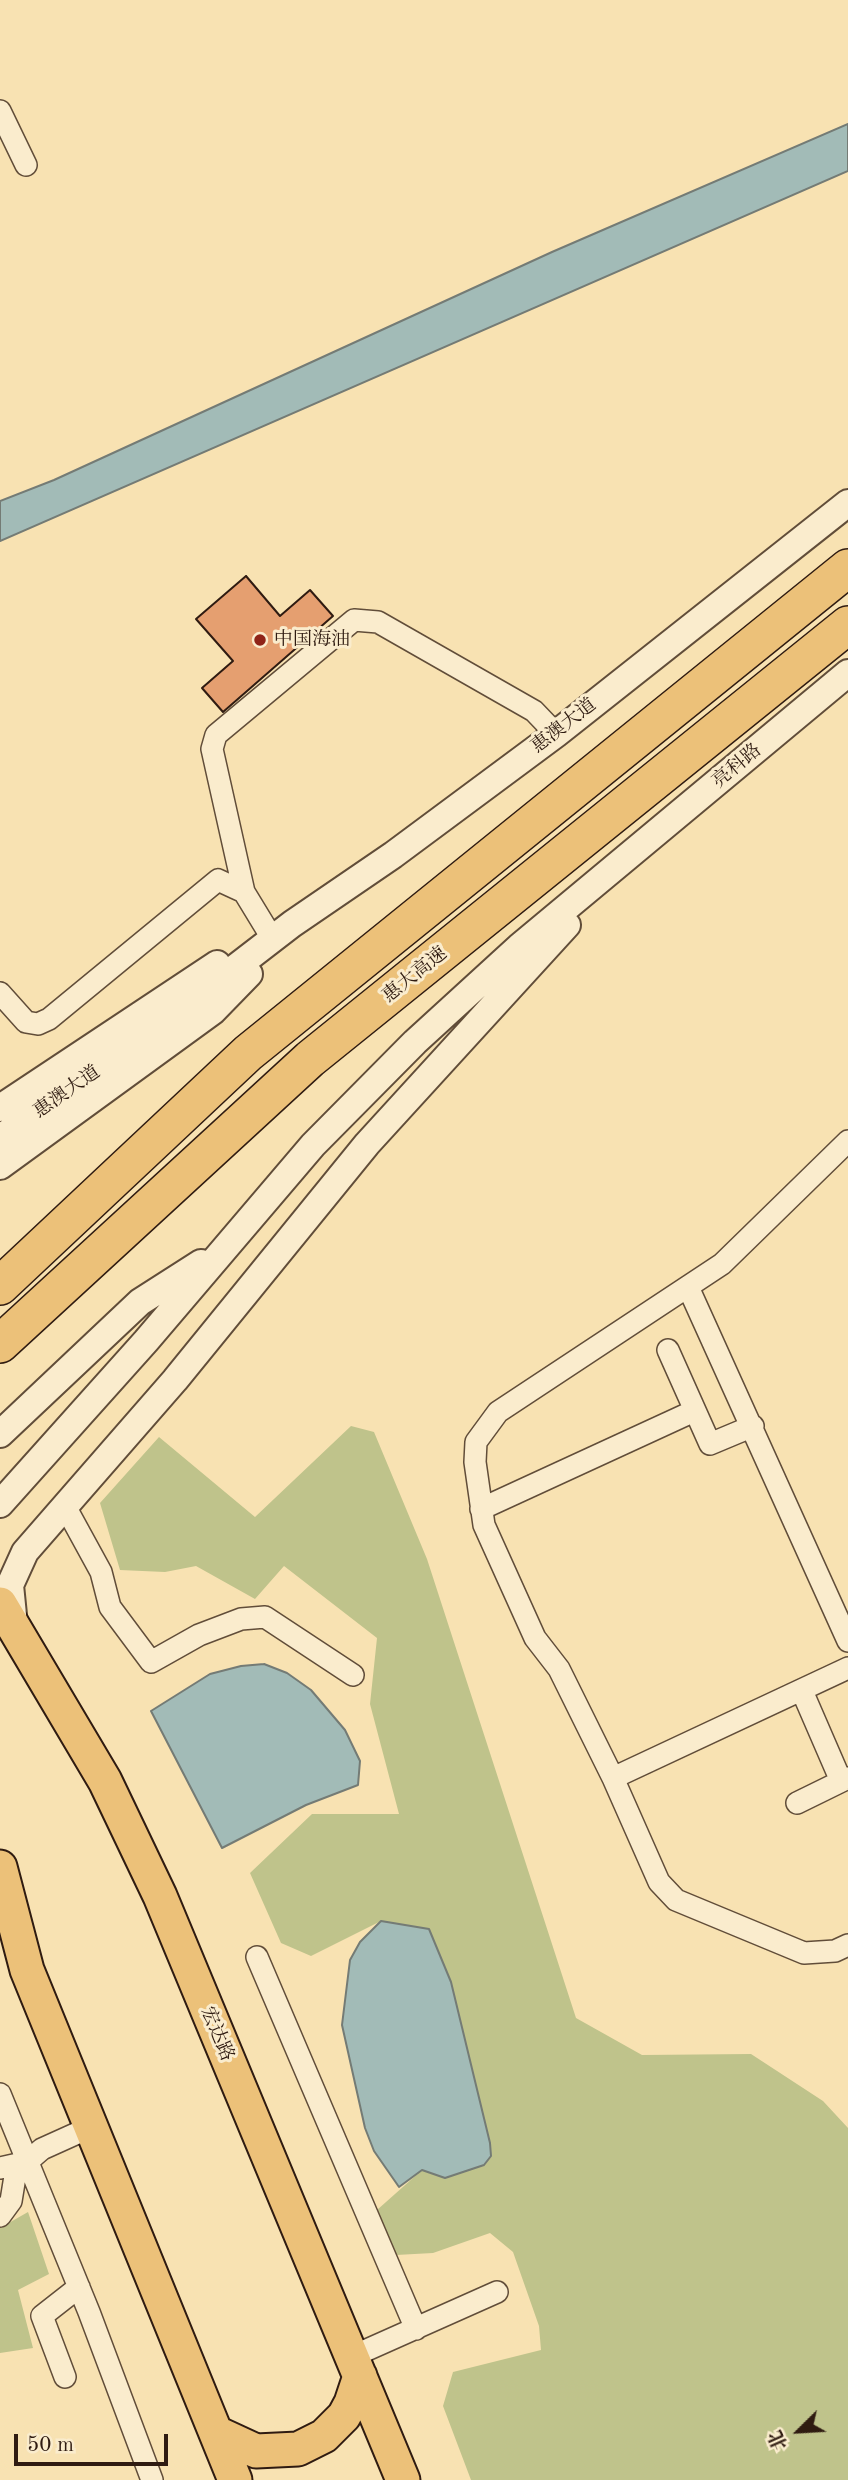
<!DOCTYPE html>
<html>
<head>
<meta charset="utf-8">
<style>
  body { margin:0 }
  #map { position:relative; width:848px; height:2480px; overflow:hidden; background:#f8e2b2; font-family:"Old Standard TT","Noto Serif SC",serif }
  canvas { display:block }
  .north { position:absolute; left:764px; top:2396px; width:70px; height:70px; -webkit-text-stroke:5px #faeccd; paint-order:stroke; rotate:246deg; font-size:19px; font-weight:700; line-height:28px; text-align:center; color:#2f1b11 }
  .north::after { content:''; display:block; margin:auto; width:24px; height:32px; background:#2f1b11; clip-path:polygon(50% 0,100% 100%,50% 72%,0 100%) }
  .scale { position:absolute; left:14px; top:2434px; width:154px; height:32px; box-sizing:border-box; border:4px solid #2f1b11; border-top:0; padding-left:9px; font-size:21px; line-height:24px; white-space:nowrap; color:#2f1b11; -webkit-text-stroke:5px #faeccd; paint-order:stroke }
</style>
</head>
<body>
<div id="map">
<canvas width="848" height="2480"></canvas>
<div class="north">北</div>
<div class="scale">50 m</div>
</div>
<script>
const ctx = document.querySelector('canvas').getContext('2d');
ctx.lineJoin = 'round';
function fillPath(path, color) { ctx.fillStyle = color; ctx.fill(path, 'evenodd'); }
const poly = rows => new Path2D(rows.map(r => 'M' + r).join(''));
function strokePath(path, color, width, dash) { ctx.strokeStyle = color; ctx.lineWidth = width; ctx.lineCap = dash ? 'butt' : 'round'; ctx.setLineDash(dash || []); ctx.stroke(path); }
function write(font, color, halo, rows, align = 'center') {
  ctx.font = font + ' "Old Standard TT","Noto Serif SC",serif'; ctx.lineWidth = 6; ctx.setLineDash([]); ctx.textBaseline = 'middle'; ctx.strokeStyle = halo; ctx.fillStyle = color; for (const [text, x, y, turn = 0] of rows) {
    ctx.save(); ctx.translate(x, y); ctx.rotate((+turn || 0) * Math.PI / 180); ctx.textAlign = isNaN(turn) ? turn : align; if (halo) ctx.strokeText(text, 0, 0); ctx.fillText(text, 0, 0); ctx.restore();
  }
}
fillPath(poly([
  [351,1426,374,1432,427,1559,576,2018,642,2055,751,2054,823,2101,848,2128,848,2480,471,2480,443,2406,453,2372,541,2350,539,2326,513,2252,490,2233,433,2253,396,2255,382,2237,377,2210,422,2170,445,2178,491,2156,451,1982,381,1921,311,1956,281,1943,250,1873,312,1814,399,1814,370,1704,377,1638,284,1566,255,1599,196,1566,165,1572,120,1570,100,1503,159,1437,255,1517],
  [28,2212,49,2274,18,2290,33,2348,0,2353,0,2228]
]), '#bfc38b');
const water = poly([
  [848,124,848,171,0,541,0,501,54,480,552,252,848,124],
  [264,1664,287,1673,311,1690,345,1730,360,1761,358,1785,306,1805,222,1848,151,1711,210,1674,241,1666,264,1664],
  [381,1921,429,1929,451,1982,490,2143,491,2156,484,2165,445,2178,422,2170,399,2187,374,2151,365,2128,342,2025,350,1960,360,1942,381,1921]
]);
fillPath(water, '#a2bbb7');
strokePath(water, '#747b75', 2);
const building = poly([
  [246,576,280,616,310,590,333,616,223,712,202,688,233,661,196,619,246,576]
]);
fillPath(building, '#e59f70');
strokePath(building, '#2f1b11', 2);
const minor = poly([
  [0,111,26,165],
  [272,938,244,892,212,749,216,735,354,620,378,622,534,711,556,734],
  [0,993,26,1022,38,1024,49,1019,218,880,244,892],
  [848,1141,722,1264,498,1412,476,1442,475,1462,484,1525,535,1638,559,1669,613,1778,848,1668],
  [688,1287,848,1641],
  [668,1350,710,1444,753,1426],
  [66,1508,101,1572,110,1607,151,1662,199,1635,241,1619,265,1617,353,1675],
  [481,1509,694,1411],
  [802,1691,841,1781],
  [613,1778,659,1882,676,1900,804,1953,835,1951,848,1945],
  [797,1803,848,1778],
  [257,1957,416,2329],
  [0,2094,89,2312,152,2480],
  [0,2168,27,2162,42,2149,93,2126],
  [0,2216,11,2201,17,2164],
  [351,2357,497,2292],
  [65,2377,42,2316,79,2287]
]);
const tertiary = poly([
  [0,1108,217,964],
  [0,1138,135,1045,292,924,393,855,556,734,848,503],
  [0,1166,213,1011,249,974],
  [0,1434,140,1302,201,1263],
  [0,1504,146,1341,313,1145,415,1042,519,947,848,673],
  [14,1625,10,1585,25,1552,175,1380,367,1144,567,925]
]);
const primary = poly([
  [0,1604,105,1781,160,1896,403,2480],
  [0,1867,27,1970,235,2480],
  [217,2433,256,2451,298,2449,324,2436,344,2416,351,2403,360,2376]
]);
const motorway = poly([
  [0,1286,248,1053,848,568],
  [0,1344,310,1059,848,625]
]);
strokePath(minor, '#614d39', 24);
strokePath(tertiary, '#614d39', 30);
strokePath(primary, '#2f1b11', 37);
strokePath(motorway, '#2f1b11', 40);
strokePath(minor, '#faeccd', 21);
strokePath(tertiary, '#faeccd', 26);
strokePath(primary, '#ecc179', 33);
strokePath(motorway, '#ecc179', 37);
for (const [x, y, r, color] of [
  [260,640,7,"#8f2418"]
]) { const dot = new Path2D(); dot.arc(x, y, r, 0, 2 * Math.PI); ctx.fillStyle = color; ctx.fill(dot); strokePath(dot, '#faeccd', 2.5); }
write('19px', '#2f1b11', '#faeccd', [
  ["中国海油",274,640]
], 'left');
write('19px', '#2f1b11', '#faeccd', [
  ["惠澳大道",564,726,-38],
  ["亮科路",737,766,-40],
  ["惠大高速",415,975,-39],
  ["惠澳大道",67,1092,-35],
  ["宏达路",217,2034,67]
]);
</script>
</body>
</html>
